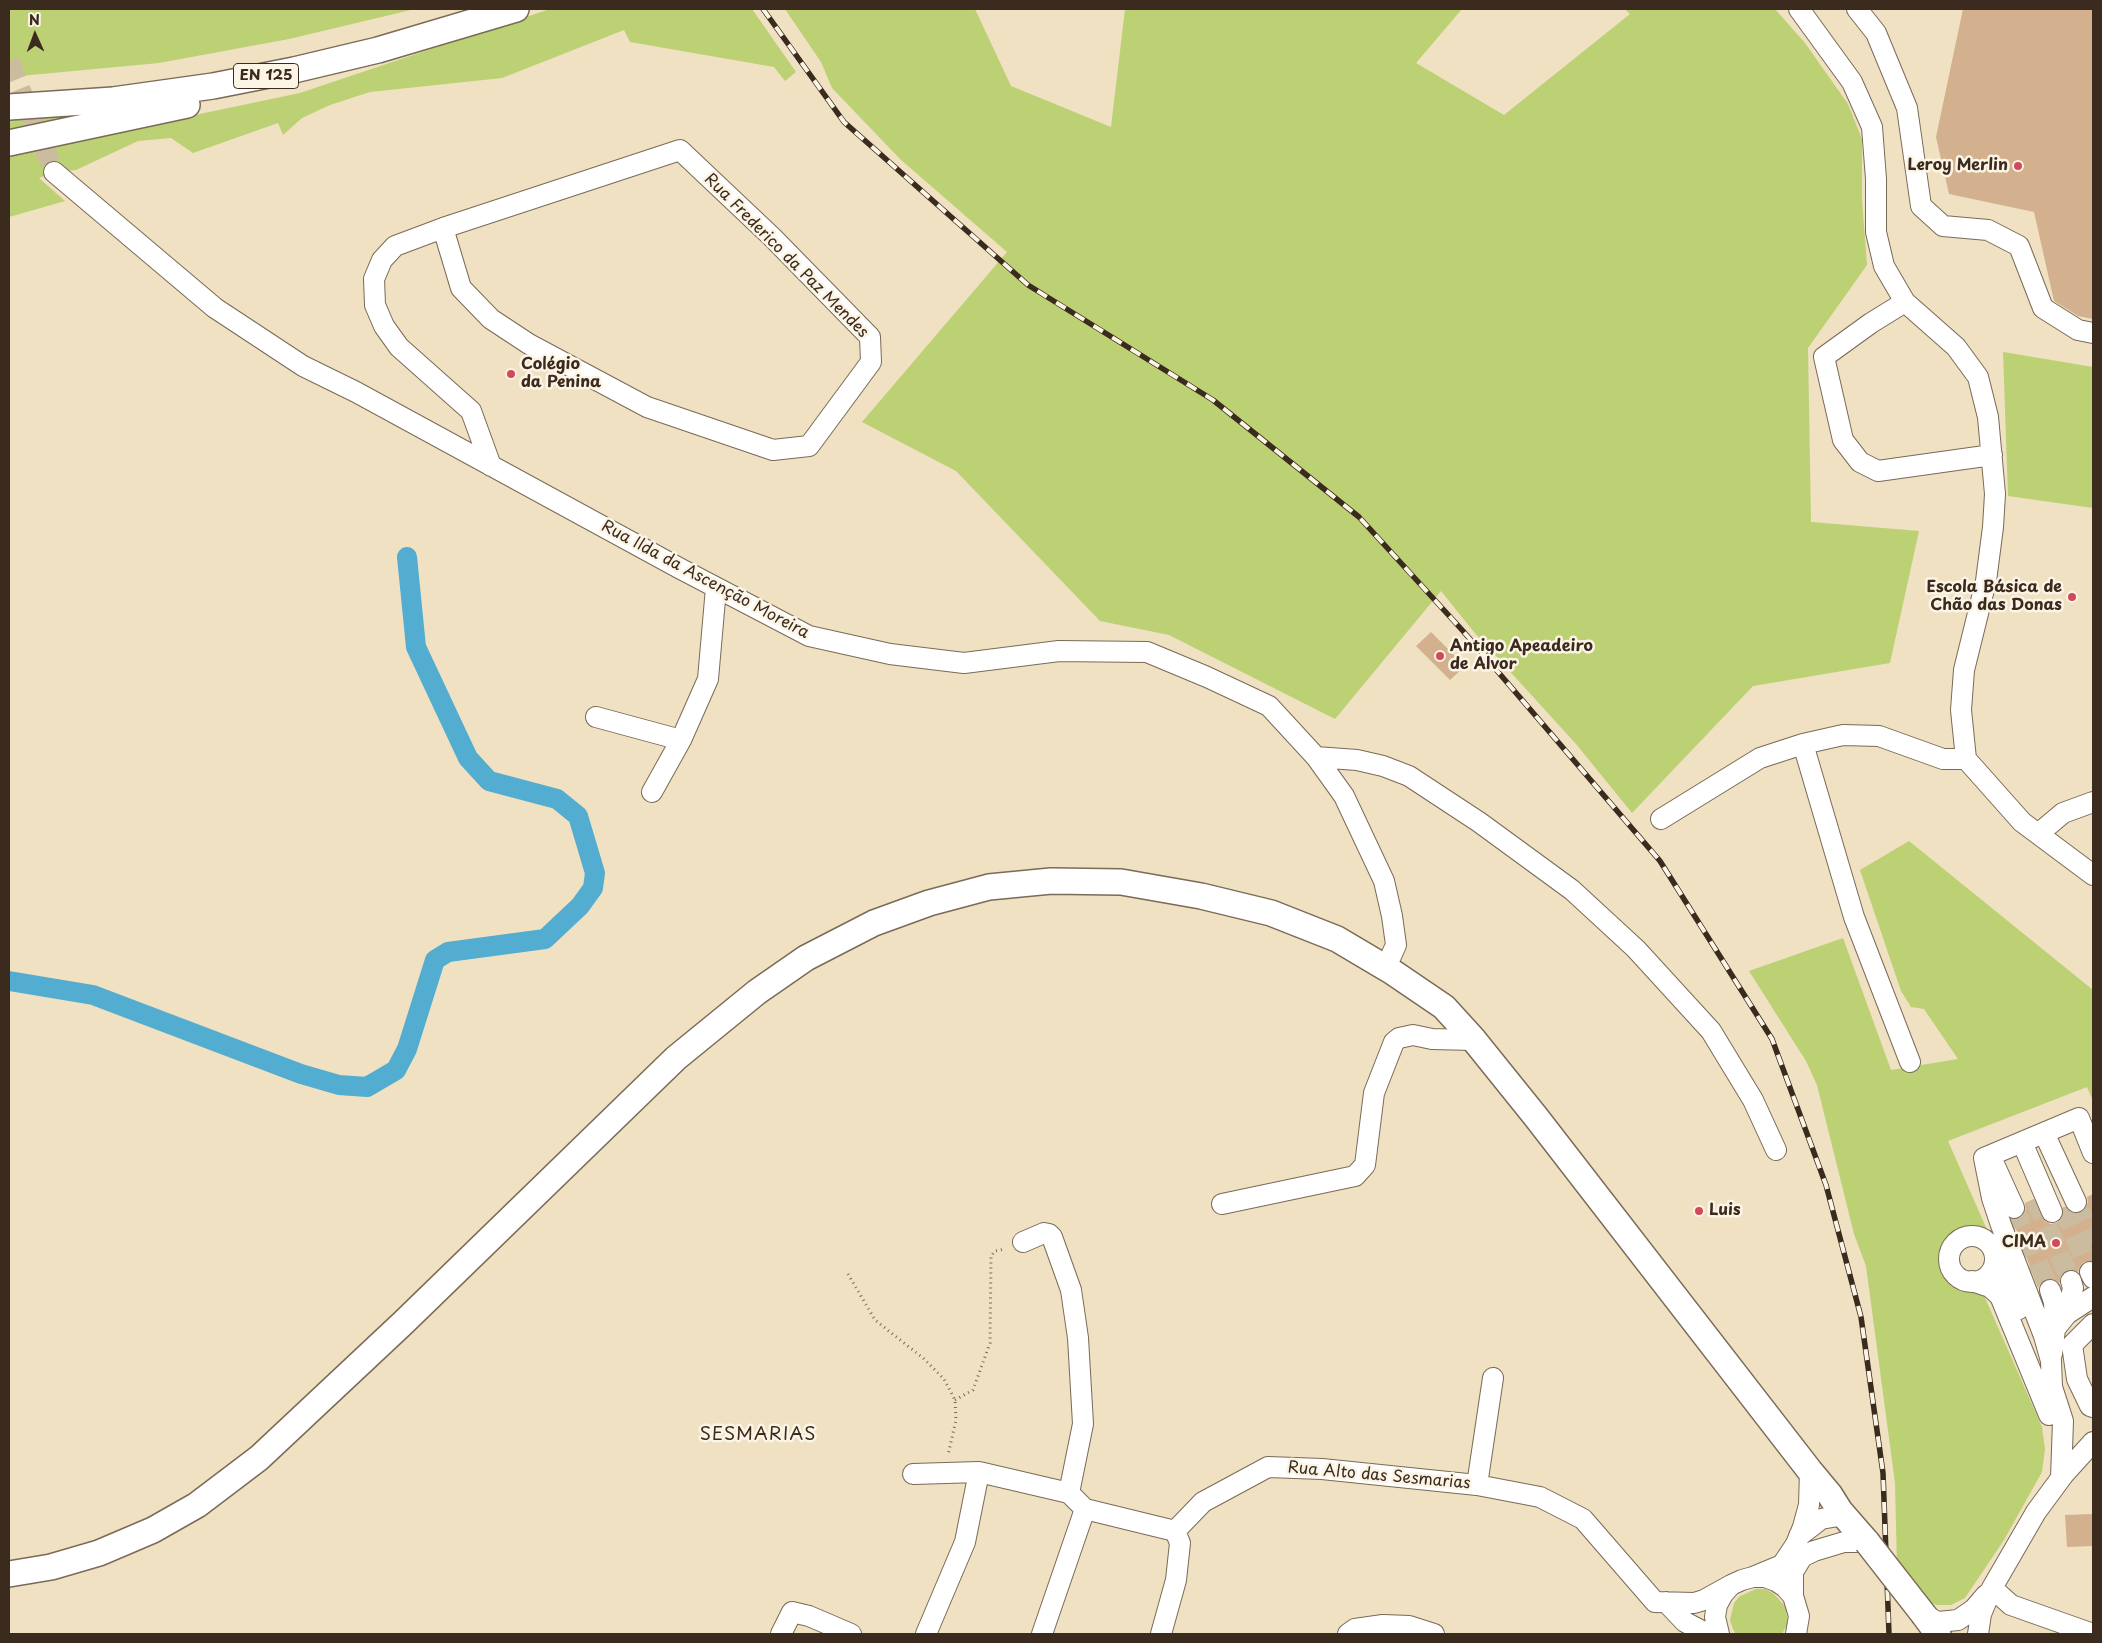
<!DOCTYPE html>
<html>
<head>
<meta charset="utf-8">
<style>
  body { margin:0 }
  #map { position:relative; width:2102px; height:1643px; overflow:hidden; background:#efe1c1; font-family:"Playpen Sans",sans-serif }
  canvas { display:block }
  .frame { position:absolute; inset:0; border:10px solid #3b2a1e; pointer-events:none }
  .north { position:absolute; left:10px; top:10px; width:50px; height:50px; -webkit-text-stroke:4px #fcf5e5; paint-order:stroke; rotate:358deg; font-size:14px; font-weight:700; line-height:20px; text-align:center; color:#3b2a1e }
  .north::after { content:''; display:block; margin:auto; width:18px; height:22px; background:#3b2a1e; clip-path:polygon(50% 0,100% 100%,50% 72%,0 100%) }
</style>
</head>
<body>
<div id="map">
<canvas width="2102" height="1643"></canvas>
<div class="frame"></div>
<div class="north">N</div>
</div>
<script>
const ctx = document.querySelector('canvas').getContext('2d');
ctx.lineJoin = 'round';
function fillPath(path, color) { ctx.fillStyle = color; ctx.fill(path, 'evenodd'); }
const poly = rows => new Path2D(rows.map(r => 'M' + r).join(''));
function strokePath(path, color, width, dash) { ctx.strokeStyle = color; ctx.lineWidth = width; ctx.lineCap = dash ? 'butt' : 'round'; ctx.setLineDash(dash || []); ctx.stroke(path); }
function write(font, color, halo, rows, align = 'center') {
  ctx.font = font + ' "Playpen Sans",sans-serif'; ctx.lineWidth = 5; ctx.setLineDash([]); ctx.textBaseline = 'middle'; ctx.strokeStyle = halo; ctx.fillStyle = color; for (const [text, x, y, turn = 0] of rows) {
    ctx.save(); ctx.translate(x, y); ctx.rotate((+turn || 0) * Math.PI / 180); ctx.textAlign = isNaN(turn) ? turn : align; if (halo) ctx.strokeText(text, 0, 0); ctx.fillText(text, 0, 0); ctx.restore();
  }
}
fillPath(poly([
  [11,9,415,9,289,39,159,63,9,77,9,13],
  [550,9,752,9,796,72,785,81,774,67,630,42,624,30,502,78,370,92,330,105,302,118,283,135,278,123,193,153,171,138,138,141,76,170,54,172,39,178,65,201,9,217,9,154,300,93],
  [785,9,975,9,1011,86,1111,127,1125,9,1462,9,1416,63,1504,115,1630,14,1625,9,1775,9,1805,43,1848,104,1862,139,1862,200,1867,265,1808,348,1811,522,1919,531,1890,663,1753,686,1632,813,1576,744,1474,632,1441,591,1335,719,1169,635,1100,621,956,471,862,422,1007,252,900,159,832,88,821,62],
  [149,106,9,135,9,119],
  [2003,352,2093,367,2093,508,2008,496],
  [1909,841,2093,990,2093,1101,2087,1087,1948,1141,1988,1232,1979,1227,1964,1226,1950,1235,1941,1253,1942,1274,1957,1287,1982,1291,2042,1427,2045,1449,2042,1472,2004,1540,1965,1598,1951,1605,1937,1605,1929,1602,1897,1567,1895,1483,1866,1266,1854,1234,1817,1085,1806,1061,1749,971,1843,938,1891,1070,1958,1059,1924,1009,1911,1007,1901,991,1860,870],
  [1756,1589,1765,1589,1773,1593,1785,1606,1788,1623,1782,1634,1736,1634,1733,1629,1730,1620,1734,1603,1740,1596]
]), '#bcd074');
strokePath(poly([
  [9,981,93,995,301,1074,339,1085,367,1087,396,1070,407,1049,435,960,448,952,545,939,580,906,593,888,595,873,578,816,557,799,489,781,468,758,416,647,407,557]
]), '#52add0', 20);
fillPath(poly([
  [1963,9,2093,9,2093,319,2078,316,2054,301,2034,212,1949,194,1936,137],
  [1431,632,1465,666,1450,680,1416,646],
  [2093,1194,2093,1261,2084,1262,2080,1266,2078,1272,2068,1270,2063,1272,2060,1278,2060,1283,2053,1279,2047,1279,2041,1282,2038,1288,2012,1219,2018,1219,2023,1215,2026,1210,2025,1203,2034,1199,2045,1221,2050,1224,2056,1223,2062,1219,2063,1207,2065,1207,2069,1211,2074,1214,2081,1213,2086,1208,2088,1203,2087,1197],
  [2093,1514,2093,1546,2067,1547,2065,1515]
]), '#d3b18e');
strokePath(poly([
  [9,61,54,172],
  [2035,1199,2071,1281],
  [2076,1202,2093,1242],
  [2014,1208,2050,1290],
  [2063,1208,2090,1272]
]), '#cbbca0', 20, [20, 10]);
const minor = poly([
  [1799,9,1852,82,1872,127,1876,179,1876,232,1884,266,1905,302,1956,347,1978,377,1988,417,1995,494,1993,527,1986,581,1964,670,1961,710,1966,759,2022,822,2093,875],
  [1857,9,1876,33,1907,108,1921,206,1943,226,1988,230,2019,246,2043,308,2078,330,2093,333],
  [54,172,215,308,303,366,356,392,679,568,809,636,890,654,964,663,1059,651,1147,652,1207,677,1269,706,1316,757,1344,796,1384,881,1392,916,1396,945,1386,967],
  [443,228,461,288,491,319,529,344,647,407,773,450,809,446,871,362,870,337,772,237,680,150,443,228,395,246,382,260,374,279,375,305,384,326,399,347,471,411,491,466],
  [1905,302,1871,323,1824,357,1843,440,1860,462,1878,471,1992,455],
  [596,717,681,740,708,679,716,588],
  [1803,744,1854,917,1910,1062],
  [1316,757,1357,760,1383,766,1409,776,1479,822,1572,890,1636,949,1711,1031,1753,1100,1776,1150],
  [652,792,681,740],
  [1661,819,1760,758,1803,744,1843,735,1879,736,1943,759,1966,759],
  [2038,834,2063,813,2093,802],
  [2044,1133,2076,1202],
  [2022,1142,2052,1212],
  [1994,1164,2014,1208],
  [1222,1204,1355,1176,1365,1165,1374,1093,1394,1042,1399,1038,1413,1035,1432,1039,1474,1040],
  '1949 1259a23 23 0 1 1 46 0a23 23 0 1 1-46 0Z',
  [1023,1242,1044,1233,1049,1234,1052,1237,1071,1290,1078,1338,1083,1424,1069,1493],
  [1995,1254,2019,1309],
  [2090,1272,2093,1278],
  [1972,1281,1990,1287,2000,1296,2049,1415],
  [2050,1290,2054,1302,2055,1329],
  [2067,1314,2073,1288,2071,1281],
  [2093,1324,2072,1345,2077,1379,2090,1406,2093,1407],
  [2052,1354,2055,1329,2067,1314,2093,1297],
  [913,1474,979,1472],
  [2061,1478,2063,1421,2052,1387,2051,1361,2044,1336,2001,1225,1992,1198,1984,1158,2079,1118,2093,1153],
  [1477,1485,1493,1378],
  [1799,1536,1821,1519,1844,1515],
  [1753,1577,1782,1565,1796,1544,1803,1527,1809,1505,1810,1471],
  [1992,1588,2011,1605,2093,1634],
  [1793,1596,1793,1572,1802,1557,1814,1551,1844,1542,1867,1542],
  [1666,1602,1685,1622,1702,1631,1718,1633],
  [1924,1615,1938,1622,1958,1620,1974,1609,1986,1595],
  [781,1634,792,1612,809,1616,851,1634],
  [926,1634,965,1542,979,1472,1069,1493,1085,1509,1175,1531],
  [1042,1634,1085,1509],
  [1161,1634,1176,1580,1180,1543,1175,1531,1203,1502,1268,1467,1322,1469,1477,1485,1540,1497,1583,1519,1655,1602,1694,1603,1704,1600,1731,1585],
  [1348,1634,1355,1629,1383,1625,1409,1626,1434,1634],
  [1719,1634,1715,1617,1717,1605,1723,1594,1731,1585,1742,1580,1753,1577,1765,1577,1776,1581,1785,1587,1793,1596,1799,1616,1796,1634],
  [1978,1634,1981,1614,1992,1588,2036,1512,2064,1474,2093,1442]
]);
const major = poly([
  [9,107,113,100,213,86,294,70,378,50,516,9],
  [9,143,187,105],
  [9,1574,51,1567,99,1553,153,1530,197,1505,259,1458,403,1323,676,1058,757,992,806,958,874,923,929,903,989,887,1051,881,1121,882,1201,896,1271,913,1337,939,1391,971,1444,1007,1474,1040,1536,1117,1810,1471,1830,1495,1840,1511,1867,1542],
  [1924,1615,1938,1634]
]);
strokePath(minor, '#7a6a57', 22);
strokePath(major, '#7a6a57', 28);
strokePath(poly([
  [848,1274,875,1320,923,1358,944,1379,955,1400,956,1420,948,1455],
  [955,1400,973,1390,990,1343,991,1256,995,1251,1005,1249]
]), '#7a6a57', 3, [1, 4]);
strokePath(minor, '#fff', 20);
strokePath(major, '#fff', 25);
const rail = poly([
  [763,9,844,122,1028,285,1213,400,1359,517,1463,631,1660,861,1772,1039,1826,1185,1861,1317,1883,1473,1889,1634]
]);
strokePath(rail, '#3b2a1e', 5.5);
strokePath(rail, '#fcf5e5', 4, [11]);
const majorBridge = poly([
  [1867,1542,1924,1615]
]);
strokePath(majorBridge, '#7a6a57', 28, []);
strokePath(majorBridge, '#fff', 25);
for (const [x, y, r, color] of [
  [2018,166,5,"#d1495b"],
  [511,374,5,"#d1495b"],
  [2072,597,5,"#d1495b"],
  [1440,656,5,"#d1495b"],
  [1699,1211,5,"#d1495b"],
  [2056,1243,5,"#d1495b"]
]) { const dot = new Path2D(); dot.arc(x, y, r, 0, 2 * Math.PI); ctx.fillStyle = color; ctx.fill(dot); strokePath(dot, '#fcf5e5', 2); }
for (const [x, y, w] of [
  [266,76,65]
]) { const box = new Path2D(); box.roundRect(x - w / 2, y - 12.5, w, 25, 4); ctx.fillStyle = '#fcf5e5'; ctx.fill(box); strokePath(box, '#3b2a1e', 1); }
write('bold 15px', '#3b2a1e', null, [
  ["EN 125",266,76]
]);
write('bold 16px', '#3b2a1e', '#fcf5e5', [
  ["Leroy Merlin",2008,166],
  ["Colégio",521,365,"left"],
  ["da Penina",521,383,"left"],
  ["Escola Básica de",2062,588],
  ["Chão das Donas",2062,606],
  ["Antigo Apeadeiro",1450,647,"left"],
  ["de Alvor",1450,665,"left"],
  ["Luis",1709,1211,"left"],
  ["CIMA",2046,1243]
], 'right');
write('16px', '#3b2a1e', '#fcf5e5', [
  ["Rua Frederico da Paz Mendes",786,256,45],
  ["Rua Ilda da Ascenção Moreira",705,580,28],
  ["Rua Alto das Sesmarias",1379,1476,5]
]);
ctx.letterSpacing = '1px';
write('18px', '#3b2a1e', '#fcf5e5', [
  ["SESMARIAS",758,1435]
]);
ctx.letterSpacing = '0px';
</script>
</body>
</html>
